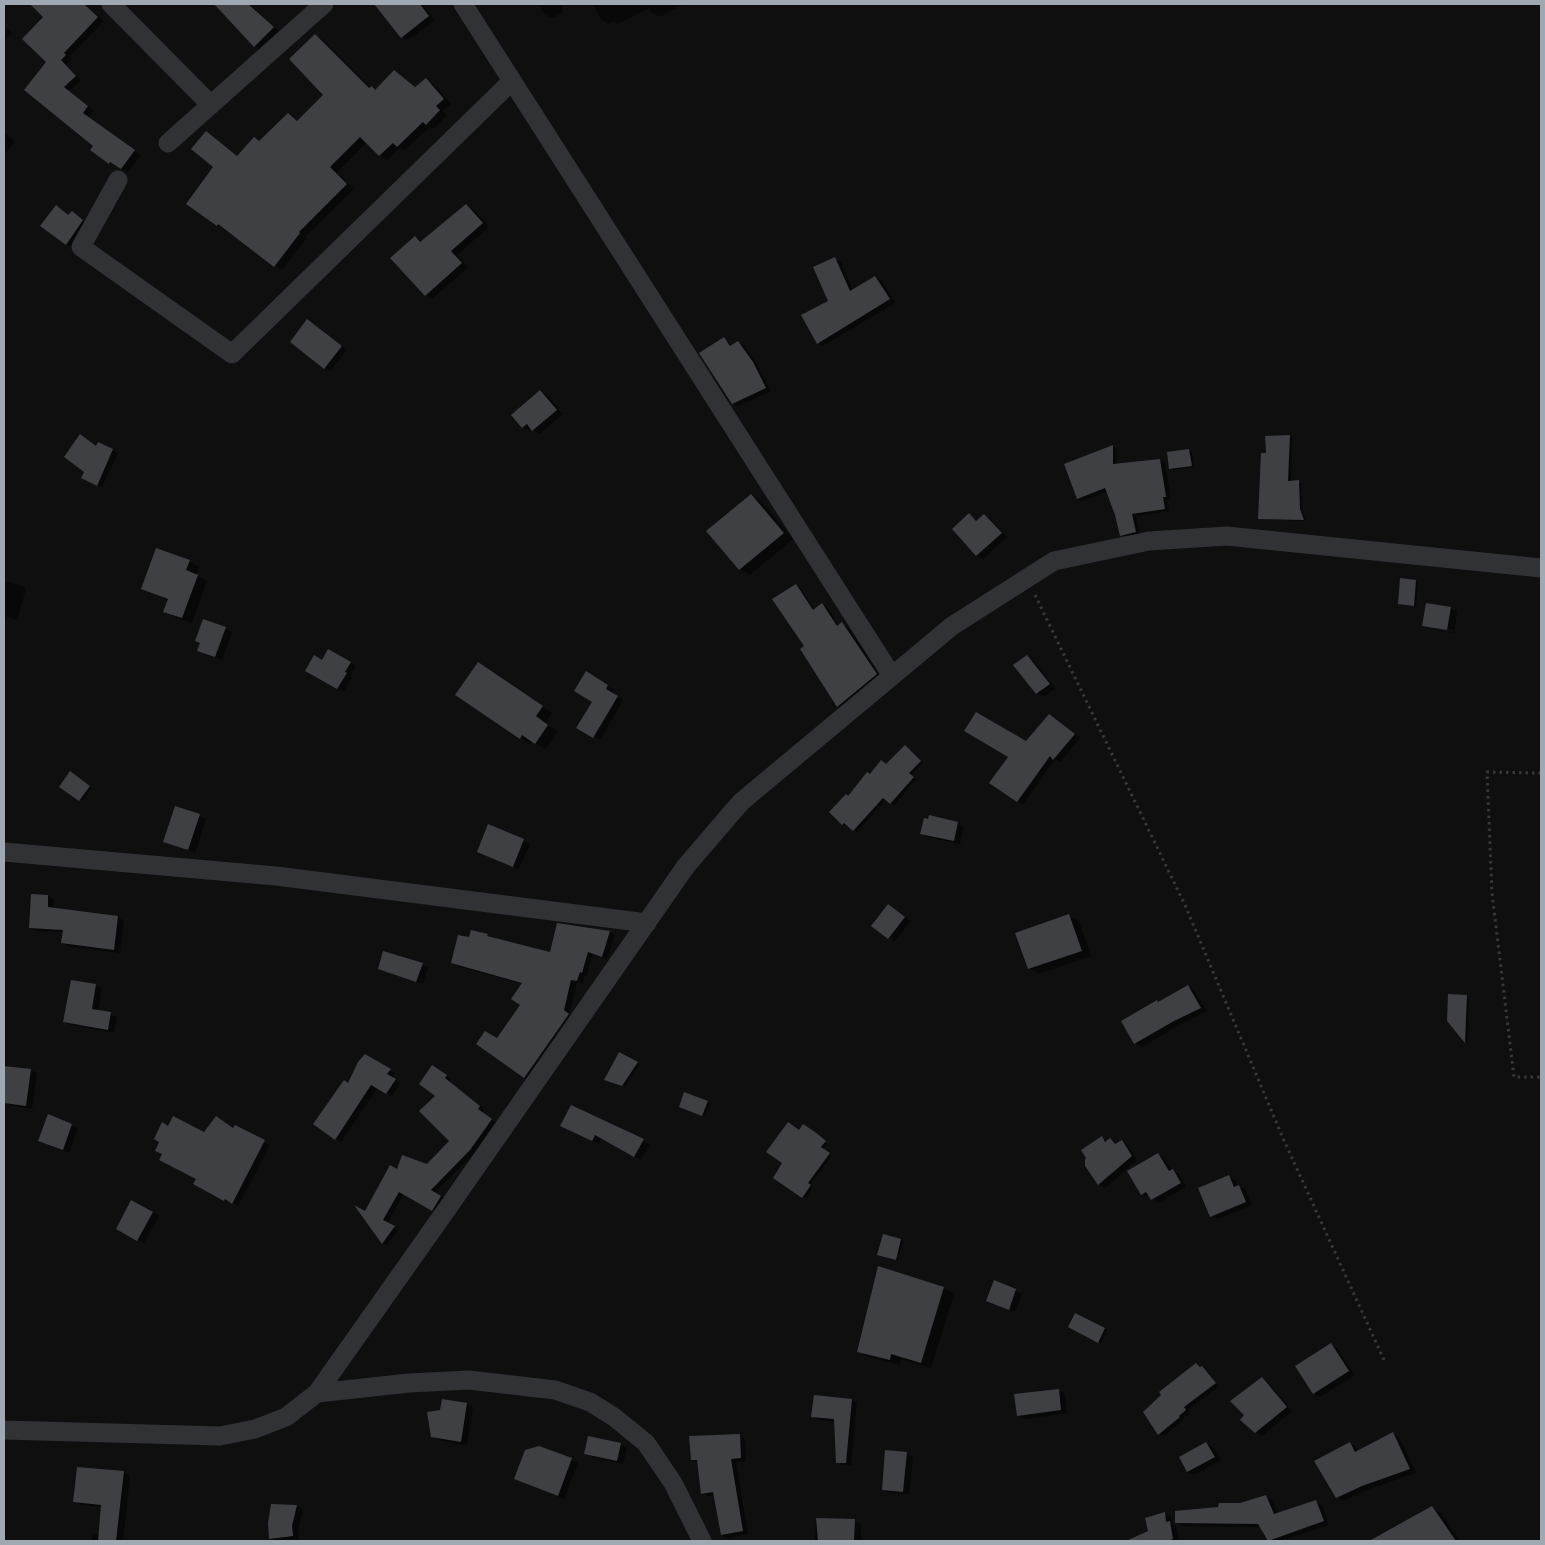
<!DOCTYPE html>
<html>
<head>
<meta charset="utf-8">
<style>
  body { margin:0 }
  #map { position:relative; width:1545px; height:1545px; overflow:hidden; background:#0f0f10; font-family:"Nunito Sans",sans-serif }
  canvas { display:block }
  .frame { position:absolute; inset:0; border:5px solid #a0a9b2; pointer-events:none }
</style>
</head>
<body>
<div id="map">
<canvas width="1545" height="1545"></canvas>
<div class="frame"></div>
</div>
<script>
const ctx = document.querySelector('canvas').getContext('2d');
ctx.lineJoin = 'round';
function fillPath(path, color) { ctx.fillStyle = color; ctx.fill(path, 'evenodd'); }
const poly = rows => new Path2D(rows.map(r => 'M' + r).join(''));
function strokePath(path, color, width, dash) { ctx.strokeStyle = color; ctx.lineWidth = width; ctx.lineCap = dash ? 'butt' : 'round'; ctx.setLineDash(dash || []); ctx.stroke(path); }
fillPath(poly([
  [46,4,85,4,104,21,69,57,71,59,66,65,81,80,69,91,94,110,89,117,141,155,128,172,109,163,94,146,48,62,45,17,39,11],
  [215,4,249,4,280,32,261,50,255,46],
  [382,4,422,4,435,20,408,40,402,37,378,6],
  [538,4,563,4,562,13,552,18,544,14],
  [593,4,684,4,659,17,651,12,649,8,618,24,613,22,609,24,601,19],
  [4,25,12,33,4,42],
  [316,35,323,40,371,88,377,90,394,71,416,87,426,79,434,84,451,104,442,111,447,115,434,129,430,127,405,150,400,148,387,160,380,155,367,142,337,172,354,189,305,237,307,238,282,270,217,225,215,167,206,132,238,156,260,142,288,114,298,121,324,95],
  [4,132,15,142,4,155],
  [466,205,473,209,489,227,457,255,468,267,432,299,426,295,392,258,415,238,422,242],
  [62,211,69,216,72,212,89,224,73,248,66,244],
  [835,259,841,262,853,291,875,277,881,280,895,303,823,346,818,343,830,302],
  [314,324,347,350,330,371,325,368],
  [724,339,729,342,732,346,738,342,744,345,758,366,771,391,738,406,732,403],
  [540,391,547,395,563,414,539,434,532,428,529,430,523,427],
  [1289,437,1292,438,1291,482,1301,483,1302,512,1306,521,1262,519,1259,518,1267,454],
  [98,444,118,453,102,487,88,481,85,472],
  [1113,446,1117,449,1117,465,1160,460,1165,463,1171,499,1167,500,1169,511,1136,516,1140,535,1126,538,1121,535,1108,491,1083,501,1078,498],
  [1189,450,1192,452,1194,467,1173,470,1170,468],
  [751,495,761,501,793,539,750,575,740,569],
  [969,515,978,521,984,515,990,519,1007,537,983,559,977,555,953,529],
  [189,561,199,567,196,575,207,581,192,623,175,617,165,611,169,601,143,589],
  [4,581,20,585,26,589,17,620,7,617,6,622,4,622],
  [1416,581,1418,583,1416,607,1399,604],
  [796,585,800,588,815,610,822,605,827,607,839,626,843,624,847,626,881,677,843,709,838,706,801,649,805,647],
  [1427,604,1451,608,1457,612,1454,633,1428,628,1453,632,1454,630,1428,625,1428,628,1423,625],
  [204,620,232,632,222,660,198,650,201,643],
  [329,651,356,666,350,676,352,677,344,692,307,671,322,662],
  [1027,656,1033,660,1055,688,1043,697,1037,693],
  [488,670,552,713,545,723,558,731,546,749,532,741,530,744,520,738],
  [586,673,614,690,612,694,623,700,600,740,578,727,594,701],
  [1049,715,1080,738,1060,762,1055,759,1023,805,991,783],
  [908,748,923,763,911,775,916,779,894,805,886,799,857,832,847,824,845,826,843,824,848,797,871,775],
  [73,775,92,788,82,801,80,800],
  [176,808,206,819,195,853,165,842],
  [929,820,958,823,964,827,960,844,928,837,922,833],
  [489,826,530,844,519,869,484,855],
  [32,895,48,896,54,900,54,909,118,917,124,921,120,953,69,946,63,943,64,932,37,931,30,927],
  [889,906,911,921,895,941,889,938],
  [1069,916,1079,921,1091,956,1039,974,1029,968],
  [558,924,610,932,615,935,607,959,593,954,587,975,585,975,583,983,577,982,569,1015,574,1018,530,1080,524,1077,497,1040,521,1005,523,984,458,966,452,963,470,939,487,935,493,938,551,954],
  [422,965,428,968,423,984,379,968],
  [96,985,102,989,98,1012,110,1014,117,1017,114,1033,71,1025,65,1022],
  [1188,986,1194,990,1207,1011,1181,1024,1142,1047,1135,1043,1157,1001,1159,1002],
  [1467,997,1469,998,1468,1043,1449,1020],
  [619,1054,640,1064,625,1087,608,1081],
  [365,1055,395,1073,392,1078,400,1083,392,1096,378,1087,341,1142,336,1139,349,1085],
  [4,1067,31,1070,37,1073,32,1109,4,1104],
  [437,1069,451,1079,449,1082,484,1109,482,1113,496,1123,475,1153,434,1193,445,1199,437,1213,404,1193,387,1224,398,1230,387,1245,383,1243,358,1208,366,1213,397,1170,427,1165,451,1141,437,1096],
  [707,1102,710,1103,705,1116,683,1108],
  [571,1106,650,1144,641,1160,601,1138,599,1144,568,1129],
  [49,1116,78,1128,69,1153,39,1140],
  [168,1127,204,1134,234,1129,270,1145,238,1206,231,1202,230,1204,195,1183,198,1179,163,1154],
  [806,1127,827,1143,823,1149,832,1155,810,1185,813,1187,806,1198,775,1178,799,1131],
  [1102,1138,1108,1141,1111,1140,1117,1143,1122,1141,1128,1145,1137,1160,1105,1188,1099,1184,1086,1165],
  [1158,1154,1164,1158,1172,1171,1179,1174,1186,1187,1158,1203,1150,1196,1148,1197,1142,1194],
  [1229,1176,1235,1180,1238,1186,1246,1190,1252,1205,1218,1219,1211,1216],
  [132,1202,159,1216,144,1243,117,1229],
  [901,1240,903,1241,898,1260,881,1256],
  [995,1282,1022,1294,1015,1312,994,1304],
  [944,1288,954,1294,931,1368,901,1359,900,1365,868,1357,858,1352],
  [1076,1315,1107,1330,1101,1343,1070,1327],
  [1331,1345,1337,1348,1355,1375,1320,1397,1314,1393],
  [1196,1364,1206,1370,1219,1386,1188,1410,1190,1413,1182,1419,1183,1420,1164,1436,1159,1434],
  [1262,1378,1268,1382,1292,1411,1262,1436,1255,1432,1246,1415],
  [1058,1390,1065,1394,1067,1413,1025,1419,1018,1415],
  [443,1400,467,1404,473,1407,467,1445,439,1440,432,1436,441,1411],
  [852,1400,857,1403,851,1465,843,1465,837,1462,835,1421,819,1420,813,1417],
  [1393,1433,1399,1437,1416,1473,1369,1489,1344,1501,1337,1497,1350,1443,1356,1447,1358,1452],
  [740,1435,745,1439,746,1461,736,1462,748,1534,728,1538,722,1535,714,1495,708,1496,702,1493,699,1463,692,1459],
  [621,1444,627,1448,623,1464,592,1457,585,1453],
  [1206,1444,1213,1447,1221,1460,1194,1475,1188,1472,1181,1458],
  [539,1447,578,1463,564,1499,515,1479],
  [906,1453,913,1457,909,1494,889,1493,883,1489],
  [78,1468,124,1472,130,1476,123,1541,92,1541,92,1536,100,1533,102,1507,81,1505,74,1501],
  [1266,1496,1272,1500,1278,1514,1316,1502,1322,1505,1329,1525,1280,1541,1272,1541,1269,1540,1261,1527,1183,1526,1177,1522],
  [297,1506,303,1510,298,1530,299,1539,276,1541,270,1538],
  [1432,1508,1441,1513,1460,1541,1389,1541,1386,1533],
  [1165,1514,1171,1517,1172,1524,1176,1526,1179,1541,1152,1541,1147,1519],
  [816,1519,855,1521,861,1524,861,1541,815,1541]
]), '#0007');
fillPath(poly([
  [30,4,84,4,98,17,64,53,66,55,61,60,76,76,64,87,88,106,83,113,135,150,121,169,110,162,109,164,90,150,93,146,24,90,46,62,22,39,43,17],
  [214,4,248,4,274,27,254,47],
  [374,4,420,4,429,16,401,38],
  [315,34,369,88,372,86,375,90,394,70,415,87,426,78,444,99,436,106,440,110,426,125,423,122,397,147,393,143,379,156,360,137,330,167,347,184,299,232,300,233,274,267,218,224,217,226,186,204,213,167,191,149,206,131,237,156,254,137,259,141,288,113,297,121,323,95,289,59],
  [466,204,483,223,451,251,462,263,425,296,390,258,415,236,420,242],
  [56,205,68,215,72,211,83,220,66,245,40,226],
  [835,257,850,291,875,276,890,299,817,344,801,315,828,301,813,267],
  [307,319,342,346,324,369,290,342],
  [724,337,730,346,738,341,753,362,766,388,732,404,699,353],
  [540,390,557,410,532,431,527,424,522,428,511,415],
  [80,434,96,446,98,442,113,449,97,486,81,478,84,472,64,457],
  [1290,435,1288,481,1299,480,1300,509,1304,520,1258,519,1261,453,1266,453,1265,436],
  [1113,445,1113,464,1160,459,1166,497,1163,497,1165,509,1132,514,1136,532,1120,536,1115,515,1105,488,1077,499,1064,464],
  [1189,449,1192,466,1169,469,1167,452],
  [751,494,784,533,739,570,706,531],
  [969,513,976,521,984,514,1002,533,976,556,952,529],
  [156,548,190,560,186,570,198,575,182,618,163,612,168,599,141,589],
  [1400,578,1416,580,1414,606,1398,604],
  [796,584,813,610,822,603,837,626,842,622,877,674,837,707,800,649,804,646,772,599],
  [1426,603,1451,607,1447,630,1422,626],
  [203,619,226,627,215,657,197,651,200,643,195,641],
  [328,649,351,662,345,672,347,673,337,689,305,671,314,655,322,660],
  [1027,655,1050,684,1036,694,1013,665],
  [478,662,543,706,536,716,548,725,535,744,522,735,520,739,455,695],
  [586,671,608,685,606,689,618,696,593,738,576,728,592,702,574,691],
  [976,712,1026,741,1049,714,1075,734,1053,760,1050,756,1017,802,989,783,1008,757,964,731],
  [905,745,921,761,909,773,914,777,890,804,883,798,853,831,844,823,842,825,829,812,846,794,848,796,867,772,870,774,881,760,886,764],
  [70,771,90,786,79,801,59,787],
  [175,806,200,814,188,850,163,842],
  [929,815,958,822,954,841,920,834,924,818,928,819],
  [488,824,524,839,513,867,477,852],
  [31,894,48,895,48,907,118,916,114,950,61,943,63,930,29,928],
  [888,904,905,917,888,939,871,926],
  [1069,914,1082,951,1028,969,1015,933],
  [557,923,610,931,602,957,588,952,582,973,580,972,577,981,571,980,564,1010,569,1014,524,1078,476,1044,485,1031,497,1038,520,1005,511,999,522,983,451,963,458,935,469,937,471,930,488,934,487,936,550,952],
  [383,951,423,963,416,982,378,969],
  [71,980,96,984,92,1009,111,1012,108,1030,63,1022],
  [1188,985,1201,1008,1174,1021,1134,1044,1121,1021,1157,1000,1158,1002],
  [1448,994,1467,995,1465,1043,1447,1021],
  [619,1052,638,1062,622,1086,604,1080],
  [365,1054,391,1069,387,1074,396,1079,386,1094,371,1085,335,1140,313,1124,344,1080,348,1083,358,1062],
  [432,1065,447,1075,445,1078,480,1106,478,1109,492,1119,470,1150,431,1190,441,1196,432,1211,399,1192,383,1220,395,1226,382,1244,354,1205,365,1211,390,1165,397,1169,402,1155,427,1164,449,1141,419,1111,435,1096,419,1084],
  [4,1066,31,1069,26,1106,4,1103],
  [684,1092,708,1101,702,1116,679,1107],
  [571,1105,644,1139,634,1157,595,1135,592,1141,560,1126],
  [48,1114,72,1124,63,1150,38,1141],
  [173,1116,204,1132,216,1116,233,1128,235,1125,265,1140,232,1204,225,1199,224,1201,193,1184,196,1179,159,1160,162,1154,155,1151,159,1142,154,1139,162,1122,168,1126],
  [788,1122,799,1130,803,1124,815,1132,826,1141,821,1147,830,1153,808,1183,811,1185,802,1198,773,1178,782,1163,766,1152],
  [1102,1136,1105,1142,1110,1138,1115,1144,1122,1140,1132,1156,1098,1185,1085,1166,1085,1159,1086,1158,1081,1150],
  [1158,1153,1169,1171,1173,1169,1181,1183,1151,1200,1146,1192,1141,1195,1127,1171],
  [1229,1175,1234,1187,1239,1185,1246,1202,1210,1217,1198,1188],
  [131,1200,153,1212,137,1241,116,1229],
  [883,1234,901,1239,896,1260,877,1255],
  [878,1266,944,1287,921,1363,891,1354,890,1360,857,1352],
  [994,1280,1016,1289,1009,1310,986,1301],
  [1075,1313,1105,1328,1098,1343,1068,1327],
  [1331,1343,1349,1371,1313,1394,1295,1366],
  [1196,1363,1200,1367,1202,1366,1216,1383,1184,1407,1186,1410,1179,1416,1180,1417,1158,1435,1143,1412,1161,1395,1159,1392],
  [1262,1377,1287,1407,1255,1433,1240,1420,1244,1415,1230,1401],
  [1059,1389,1061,1410,1017,1416,1014,1394],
  [814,1395,852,1399,846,1463,836,1463,834,1419,811,1417],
  [442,1399,467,1403,461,1442,431,1437,427,1412,440,1410],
  [1393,1432,1410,1469,1362,1486,1336,1498,1314,1461,1350,1442,1355,1452],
  [740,1434,741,1458,731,1459,743,1531,721,1535,713,1492,701,1494,697,1460,691,1460,689,1436],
  [588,1436,621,1443,617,1461,584,1454],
  [1206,1442,1215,1457,1187,1472,1179,1457],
  [539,1446,572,1458,558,1496,514,1479,525,1450],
  [885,1450,907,1452,903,1492,882,1490],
  [77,1467,124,1471,116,1541,98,1541,101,1505,73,1502],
  [1266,1495,1274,1514,1316,1500,1324,1521,1268,1541,1258,1524,1175,1523,1175,1511,1218,1507,1219,1503,1240,1503],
  [271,1504,297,1505,292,1526,293,1536,269,1539,268,1523],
  [1432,1506,1456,1541,1369,1541],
  [1165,1512,1166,1522,1170,1521,1173,1539,1170,1540,1170,1541,1126,1541,1148,1531,1145,1518],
  [816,1518,855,1519,854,1541,818,1541]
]), '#3e4044');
strokePath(poly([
  [1035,595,1185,905,1282,1136,1384,1360],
  [1541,773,1487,772,1492,893,1514,1077,1541,1077]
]), '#36393c', 3, [2.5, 4]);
strokePath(poly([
  [111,4,211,105],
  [463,4,892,676],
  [168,143,324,4],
  [118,180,81,247,232,354,512,81],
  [4,852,276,876,647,923],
  [317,1393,409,1383,469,1380,555,1390,590,1402,614,1417,646,1443,673,1483,702,1541],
  [4,1430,220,1436,255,1429,286,1417,317,1393,447,1209,686,866,741,802,952,626,1054,561,1149,541,1227,536,1541,568]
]), '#303235', 19);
</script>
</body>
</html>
